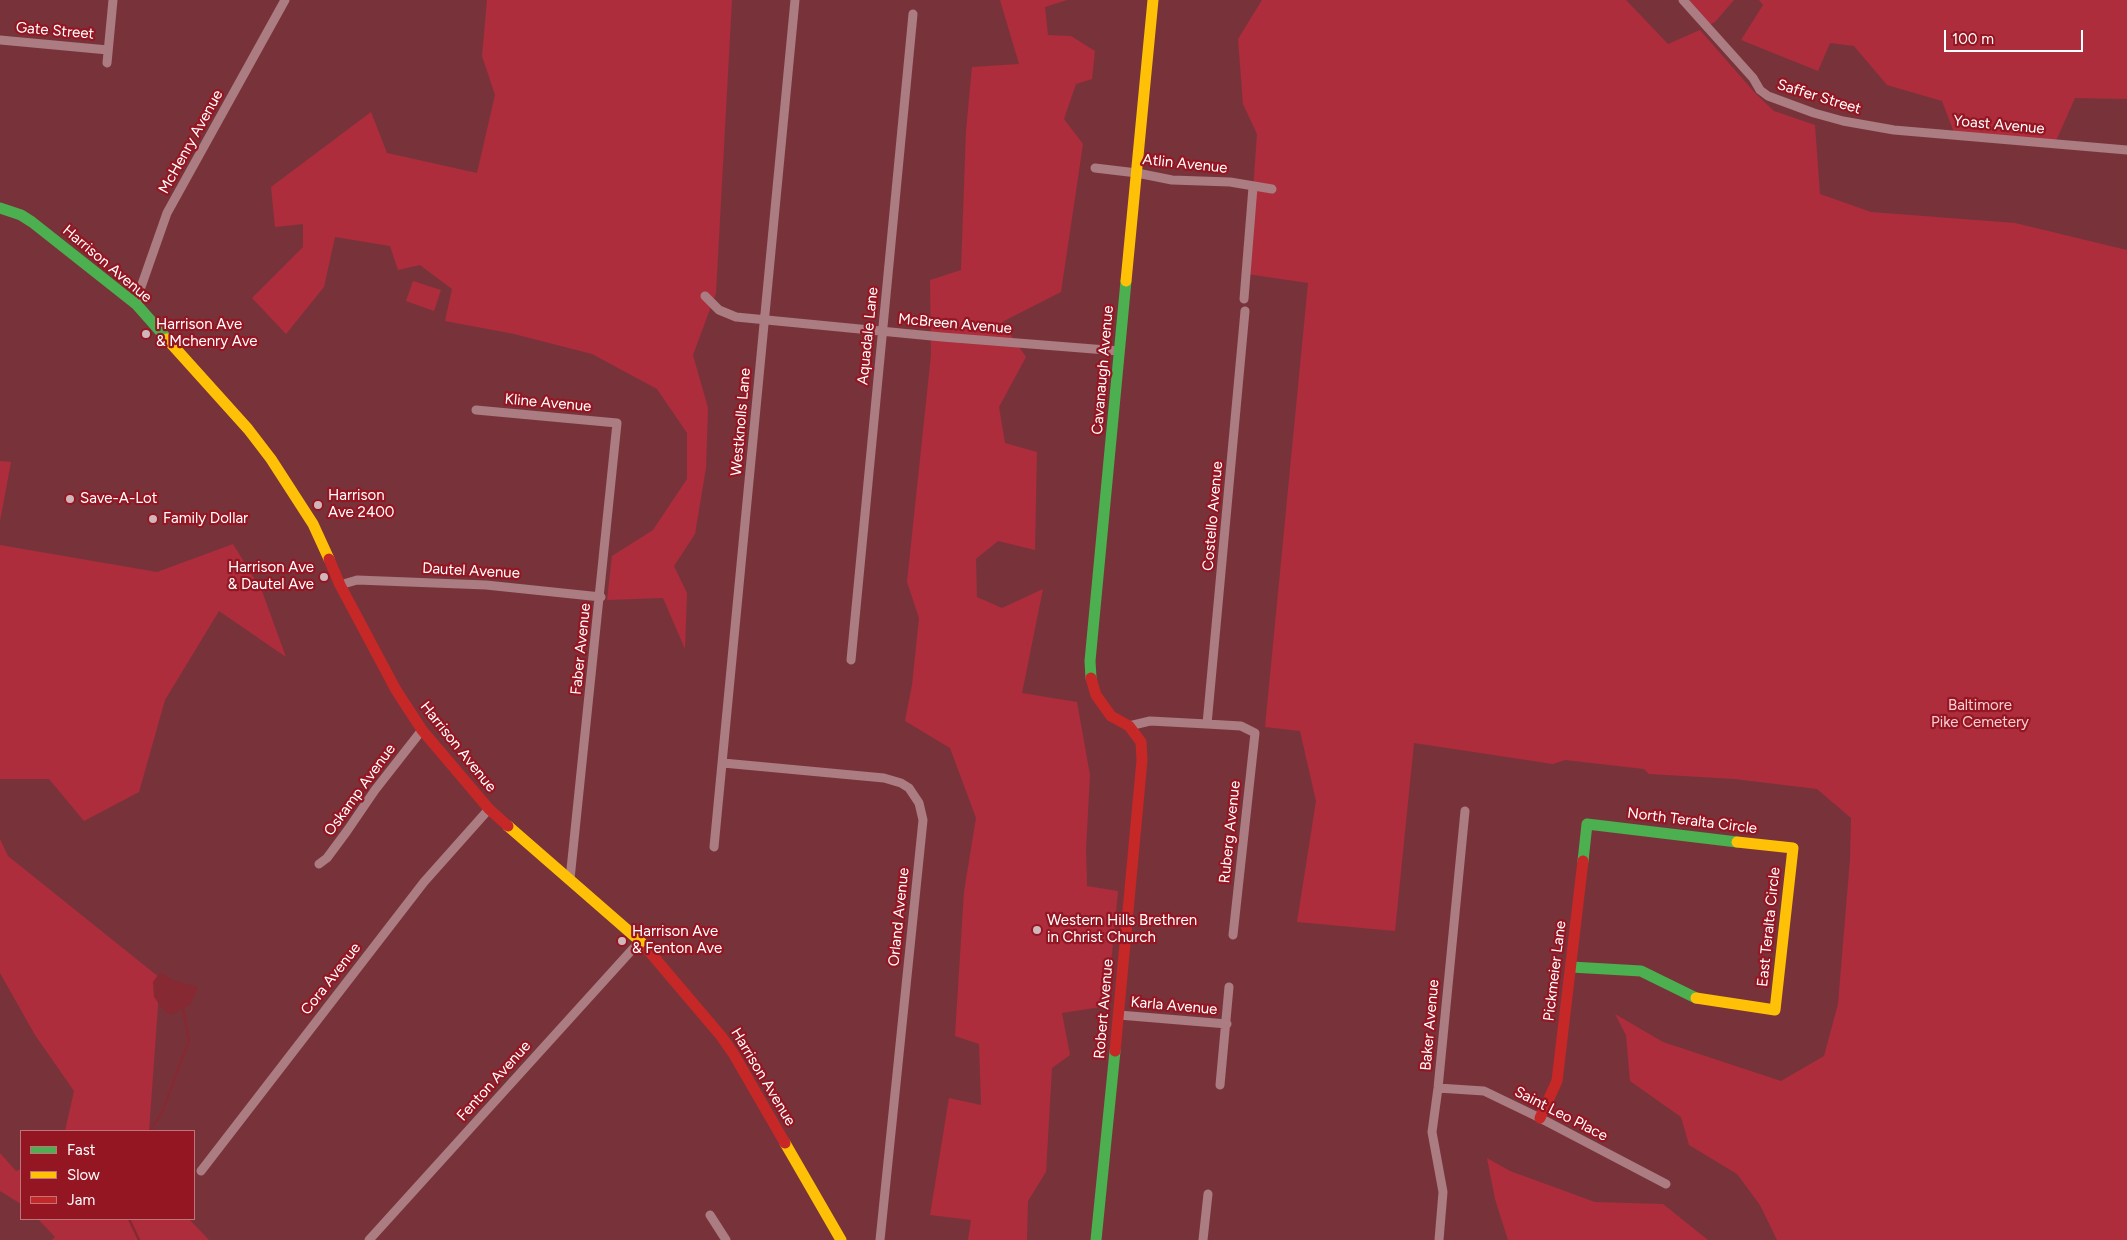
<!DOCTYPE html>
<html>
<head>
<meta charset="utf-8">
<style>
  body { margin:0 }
  #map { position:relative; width:2127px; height:1240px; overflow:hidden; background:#78333a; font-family:Figtree,sans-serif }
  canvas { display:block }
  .legend { position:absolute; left:20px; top:1130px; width:175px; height:90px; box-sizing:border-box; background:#951623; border:1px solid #bf737b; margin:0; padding:6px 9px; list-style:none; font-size:15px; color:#fff }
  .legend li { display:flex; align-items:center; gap:10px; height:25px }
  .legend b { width:25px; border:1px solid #bf737b }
  .scale { position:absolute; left:1944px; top:30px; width:139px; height:22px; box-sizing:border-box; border:2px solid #fff; border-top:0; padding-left:6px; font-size:15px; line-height:18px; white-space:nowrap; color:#fff; -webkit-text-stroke:4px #951623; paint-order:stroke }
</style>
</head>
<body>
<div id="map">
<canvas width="2127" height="1240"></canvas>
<ul class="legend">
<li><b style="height:6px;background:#4caf50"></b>Fast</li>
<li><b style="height:6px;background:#ffc107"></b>Slow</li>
<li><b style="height:6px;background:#c62828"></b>Jam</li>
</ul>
<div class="scale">100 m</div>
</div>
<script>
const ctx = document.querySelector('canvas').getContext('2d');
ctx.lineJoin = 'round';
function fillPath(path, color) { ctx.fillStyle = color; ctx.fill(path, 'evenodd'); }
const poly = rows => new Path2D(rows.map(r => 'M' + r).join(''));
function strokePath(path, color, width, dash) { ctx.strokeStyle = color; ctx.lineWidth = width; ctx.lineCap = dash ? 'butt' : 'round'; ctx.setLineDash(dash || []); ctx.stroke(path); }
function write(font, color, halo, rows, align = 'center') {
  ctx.font = font + ' Figtree,sans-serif'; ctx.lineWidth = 4.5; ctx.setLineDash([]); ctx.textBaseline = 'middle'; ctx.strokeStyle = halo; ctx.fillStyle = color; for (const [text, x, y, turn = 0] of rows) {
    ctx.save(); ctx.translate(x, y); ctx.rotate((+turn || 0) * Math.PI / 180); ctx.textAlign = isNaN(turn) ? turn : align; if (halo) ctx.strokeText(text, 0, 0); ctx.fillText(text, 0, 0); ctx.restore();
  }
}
fillPath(poly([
  [487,0,732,0,716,293,693,355,708,408,706,468,695,534,674,566,687,593,685,649,663,598,607,600,612,556,653,530,687,479,687,433,657,389,592,354,514,334,445,321,452,289,420,265,398,270,390,246,335,237,324,287,286,334,252,298,303,247,303,224,275,227,271,187,371,112,387,153,477,173,495,95,482,56],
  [1000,0,1067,0,1045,7,1048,35,1071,36,1095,51,1092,79,1076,84,1064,119,1083,144,1061,292,1002,322,1026,357,999,407,1005,443,1037,452,1035,550,998,541,976,559,977,597,1002,608,1043,589,1022,693,1077,702,1090,775,1086,849,1087,886,1118,891,1107,1006,1062,1013,1070,1055,1052,1068,1046,1172,1028,1201,1027,1240,968,1240,971,1220,930,1215,949,1098,981,1105,979,1044,955,1036,964,892,976,818,950,748,905,721,912,685,919,618,907,582,931,355,930,280,961,270,966,131,972,67,1019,64],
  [1262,0,1626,0,1668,44,1700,30,1755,93,1774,111,1815,125,1820,194,1871,212,2015,223,2127,250,2127,1240,1777,1240,1760,1205,1737,1174,1689,1145,1681,1117,1630,1081,1626,1035,1615,1014,1663,1042,1781,1081,1824,1056,1838,1004,1850,859,1851,818,1817,789,1734,779,1649,774,1644,769,1565,760,1553,764,1414,743,1395,931,1297,922,1316,801,1300,731,1265,727,1308,283,1247,274,1257,134,1243,104,1238,39],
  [1689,0,1734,0,1715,22,1706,27,1685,3],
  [1759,0,2127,0,2127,99,2075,98,2055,143,1955,135,1942,101,1887,85,1854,46,1830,43,1818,71,1741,40,1763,5],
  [413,281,441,290,434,311,406,301],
  [0,461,11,462,0,521],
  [233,544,262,591,286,657,219,611,165,700,139,792,84,821,49,779,0,779,0,545,157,572],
  [0,839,8,856,160,978,149,1131,65,1131,74,1091,35,1035,0,973],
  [0,1153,16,1171,21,1169,21,1204,0,1191],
  [1487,1158,1510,1171,1595,1202,1663,1204,1708,1240,1718,1240,1508,1240,1495,1199],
  [38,1219,189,1219,209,1240,52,1240,55,1237]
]), '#ad2d3c');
fillPath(poly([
  [160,972,173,980,198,987,191,1004,171,1015,165,1012,154,997,153,982]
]), '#862933');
strokePath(poly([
  [150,1131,162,1112,189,1040,183,1009],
  [129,1219,139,1240]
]), '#862933', 2.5);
strokePath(poly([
  [1683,0,1753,78,1760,90,1768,96,1814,113,1843,121,1894,130,2127,150],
  [0,40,108,50],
  [107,63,113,0],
  [1095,168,1137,173,1172,180,1230,182,1272,189],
  [705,296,719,310,736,317,942,337,1119,351],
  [1244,299,1253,187],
  [137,305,141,287,167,213,285,0],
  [476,410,617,423,570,879],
  [340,585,357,580,486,585,601,597],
  [851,660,913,14],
  [1207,724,1245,311],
  [1129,726,1150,721,1207,724,1241,726,1255,733,1233,935],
  [723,763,884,778,901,783,909,788,919,803,923,820,880,1240],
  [714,847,795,0],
  [319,864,327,858,347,831,375,790,422,730],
  [1119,1015,1227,1024],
  [1220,1085,1229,987],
  [1438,1088,1484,1091,1540,1118,1666,1184],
  [201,1171,424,882,489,809],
  [710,1215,726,1240],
  [369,1240,640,941],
  [1203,1240,1208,1194],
  [1439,1240,1443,1192,1432,1132,1438,1088,1465,811]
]), '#ab7c81', 9);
strokePath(poly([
  [0,208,21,215,32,222,137,305,167,339],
  [1091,678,1090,661,1126,281],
  [1583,861,1587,824,1737,842],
  [1571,967,1641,971,1696,998],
  [1096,1240,1115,1051]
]), '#4caf50', 11);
strokePath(poly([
  [1126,281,1153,0],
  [167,339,248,429,271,459,313,524,329,559],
  [508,826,640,941,648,950],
  [1696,998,1775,1010,1793,848,1737,842],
  [785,1143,841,1240]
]), '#ffc107', 11);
strokePath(poly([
  [329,559,340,585,396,690,422,730,489,809,508,826],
  [1091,678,1096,695,1111,716,1129,726,1141,742,1142,760,1115,1051],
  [648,950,721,1036,733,1053,785,1143],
  [1540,1118,1557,1081,1583,861]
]), '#c62828', 11);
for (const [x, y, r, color] of [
  [146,334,5,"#d0b8ba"],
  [70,499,5,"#d0b8ba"],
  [318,505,5,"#d0b8ba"],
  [153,519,5,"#d0b8ba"],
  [324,577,5,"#d0b8ba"],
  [1037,930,5,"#d0b8ba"],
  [622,941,5,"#d0b8ba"]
]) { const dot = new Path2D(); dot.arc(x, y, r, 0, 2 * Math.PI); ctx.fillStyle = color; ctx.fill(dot); strokePath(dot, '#951623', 2); }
write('15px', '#fff', '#951623', [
  ["Gate Street",55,31,5],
  ["Saffer Street",1819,97,17],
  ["Yoast Avenue",1999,125,5],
  ["McHenry Avenue",191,142,-61],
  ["Atlin Avenue",1185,164,6],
  ["Harrison Avenue",107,264,40],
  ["McBreen Avenue",955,324,5],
  ["Aquadale Lane",868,336,-84],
  ["Cavanaugh Avenue",1103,370,-85],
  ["Kline Avenue",548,403,5],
  ["Westknolls Lane",741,422,-85],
  ["Costello Avenue",1213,516,-85],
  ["Dautel Avenue",471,571,3],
  ["Faber Avenue",581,649,-84],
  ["Harrison Avenue",458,747,51],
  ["Oskamp Avenue",360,790,-54],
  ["North Teralta Circle",1692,821,7],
  ["Ruberg Avenue",1230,832,-84],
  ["Orland Avenue",899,917,-84],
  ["East Teralta Circle",1769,927,-84],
  ["Pickmeier Lane",1555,971,-83],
  ["Cora Avenue",331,979,-52],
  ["Karla Avenue",1174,1006,5],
  ["Robert Avenue",1104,1009,-85],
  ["Baker Avenue",1430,1025,-85],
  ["Harrison Avenue",763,1077,59],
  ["Fenton Avenue",494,1081,-48],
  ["Saint Leo Place",1561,1114,27]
]);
write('15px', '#fff', '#951623', [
  ["Harrison Ave",156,325],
  ["& Mchenry Ave",156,342],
  ["Harrison",328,496],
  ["Ave 2400",328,513],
  ["Save-A-Lot",80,499],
  ["Family Dollar",163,519],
  ["Harrison Ave",314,568,"right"],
  ["& Dautel Ave",314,585,"right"],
  ["Western Hills Brethren",1047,921],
  ["in Christ Church",1047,938],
  ["Harrison Ave",632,932],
  ["& Fenton Ave",632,949]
], 'left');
write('15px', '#fcced3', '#951623', [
  ["Baltimore",1980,706],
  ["Pike Cemetery",1980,723]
]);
</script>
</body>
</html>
